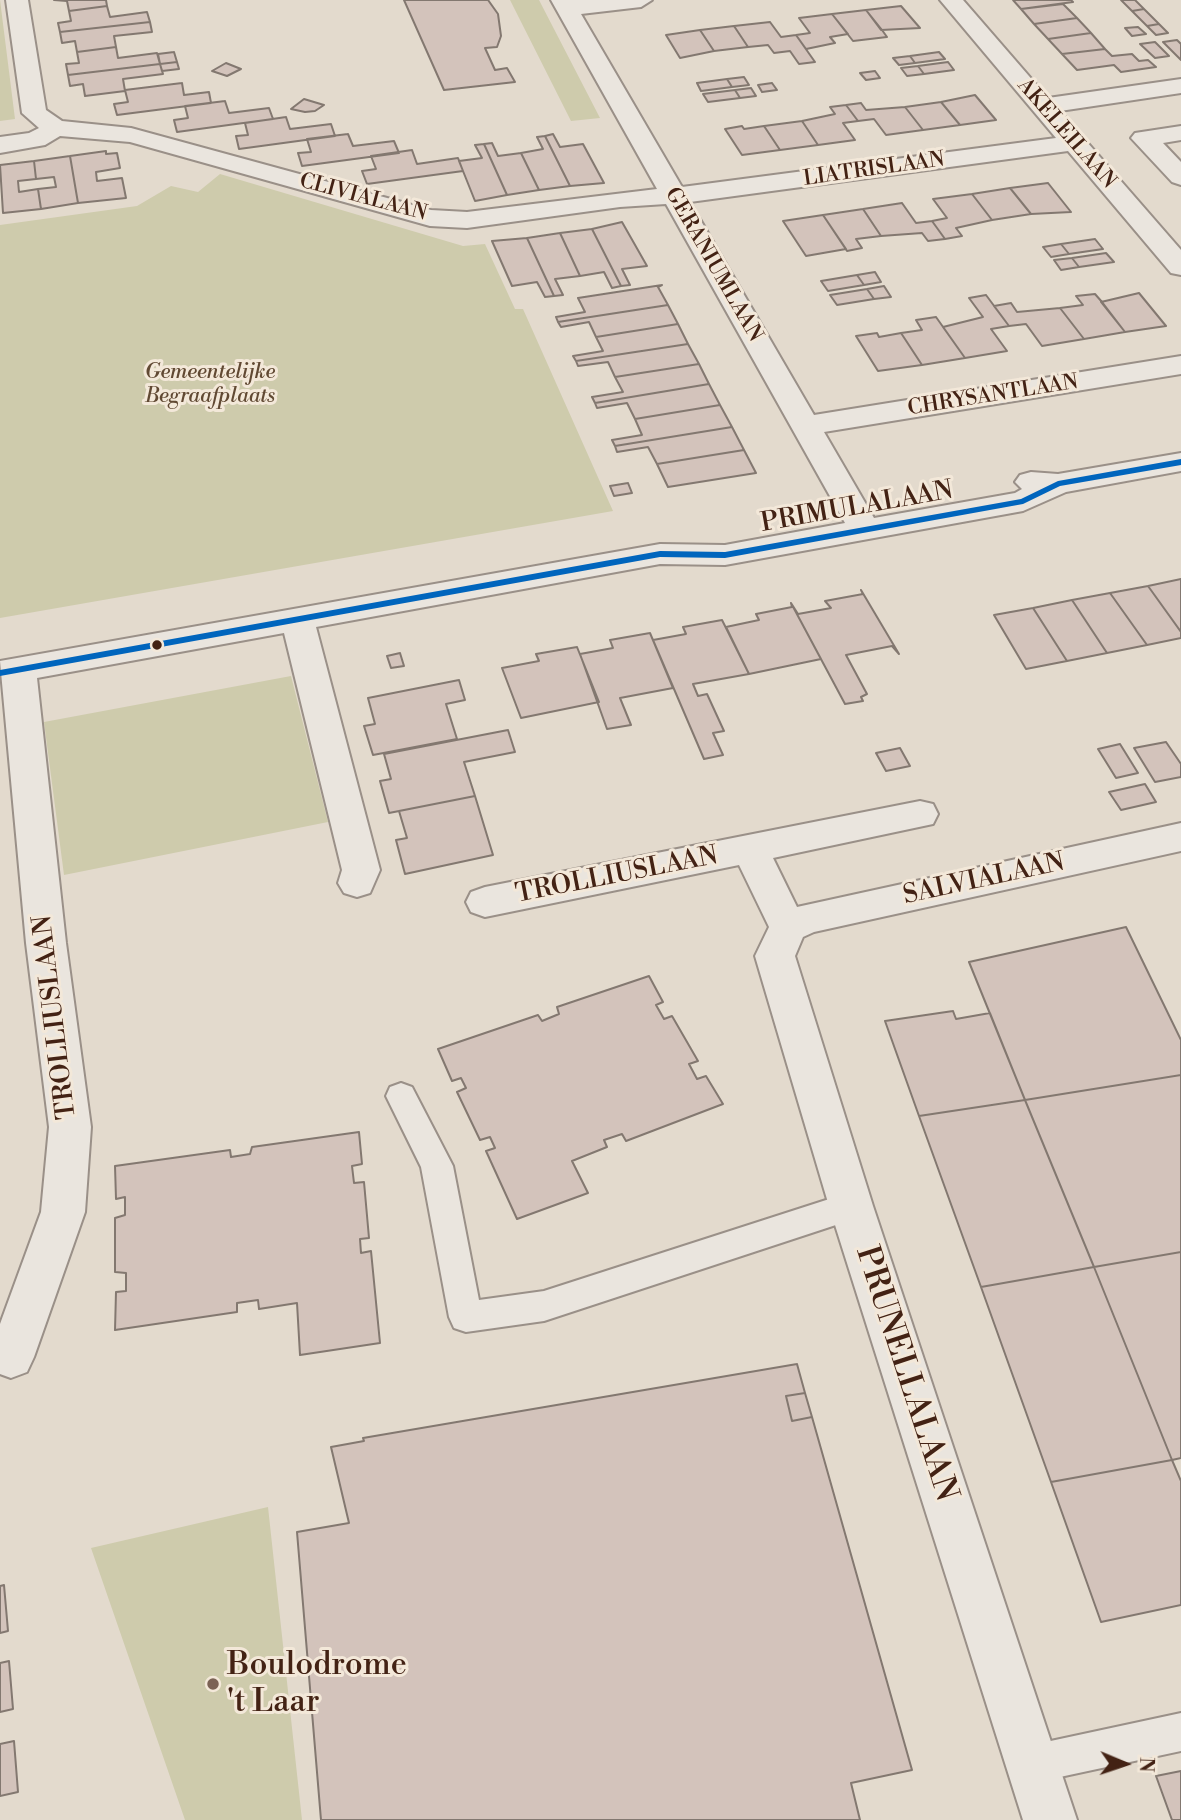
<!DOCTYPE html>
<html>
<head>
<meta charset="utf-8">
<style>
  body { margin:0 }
  #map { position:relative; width:1181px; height:1820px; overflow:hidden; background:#e3dacd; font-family:"Libre Bodoni",serif }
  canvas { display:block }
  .north { position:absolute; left:1090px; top:1729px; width:70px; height:70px; -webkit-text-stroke:5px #f3e8d9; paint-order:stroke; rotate:92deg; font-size:19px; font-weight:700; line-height:28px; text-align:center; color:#432214 }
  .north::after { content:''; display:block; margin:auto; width:24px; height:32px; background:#432214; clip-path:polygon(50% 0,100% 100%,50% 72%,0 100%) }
</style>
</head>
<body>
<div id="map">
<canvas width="1181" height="1820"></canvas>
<div class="north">N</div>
</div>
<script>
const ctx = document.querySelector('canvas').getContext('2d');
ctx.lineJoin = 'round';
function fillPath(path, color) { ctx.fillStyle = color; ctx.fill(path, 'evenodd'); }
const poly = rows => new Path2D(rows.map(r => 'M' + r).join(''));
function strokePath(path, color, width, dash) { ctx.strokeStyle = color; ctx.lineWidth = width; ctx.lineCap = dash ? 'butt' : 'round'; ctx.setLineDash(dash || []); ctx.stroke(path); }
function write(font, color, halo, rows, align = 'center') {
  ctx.font = font + ' "Libre Bodoni",serif'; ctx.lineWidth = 6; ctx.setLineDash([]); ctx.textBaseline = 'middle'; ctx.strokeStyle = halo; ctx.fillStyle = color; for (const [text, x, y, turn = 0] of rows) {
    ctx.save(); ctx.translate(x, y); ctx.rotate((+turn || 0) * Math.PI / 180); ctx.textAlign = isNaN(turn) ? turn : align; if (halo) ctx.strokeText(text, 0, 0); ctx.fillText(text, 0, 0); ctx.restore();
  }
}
fillPath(poly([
  [0,0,15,119,0,121],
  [510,0,539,0,600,118,571,121],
  [220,174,463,246,485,244,515,309,523,309,613,511,0,618,0,225,137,206,171,186,198,192],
  [291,676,328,822,64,875,44,722],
  [268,1507,302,1820,185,1820,91,1548]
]), '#cecbac');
const building = poly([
  [54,0,106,0,107,6,69,11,67,1,54,0],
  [404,0,488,0,498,14,501,36,497,47,485,48,495,70,507,68,515,82,444,90,404,0],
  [1013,0,1071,0,1073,2,1021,9,1013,0],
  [1121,0,1135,0,1144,9,1132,11,1121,0],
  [1063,4,1077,18,1034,24,1021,9,1063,4],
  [107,6,110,17,147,12,150,22,60,32,58,23,71,21,69,11,107,6],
  [901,6,920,28,881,30,866,10,901,6],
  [1144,9,1159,24,1147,26,1132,11,1144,9],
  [866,10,882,30,887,37,853,41,832,14,866,10],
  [832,14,848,34,830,37,835,43,806,49,796,35,810,33,799,18,832,14],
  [1077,18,1091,33,1048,39,1034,24,1077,18],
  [150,22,152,32,114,36,116,47,77,52,75,41,62,43,60,32,150,22],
  [770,22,781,37,796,35,815,62,799,64,790,51,774,53,768,45,748,47,734,26,770,22],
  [1159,24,1168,33,1156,35,1147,26,1159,24],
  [734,26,748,47,714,51,700,30,734,26],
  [1138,27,1146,34,1132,36,1125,28,1138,27],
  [700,30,714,51,680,58,666,35,700,30],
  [1091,33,1105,49,1062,54,1048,39,1091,33],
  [1177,40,1181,44,1181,60,1163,42,1177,40],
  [1155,42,1169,56,1155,58,1140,44,1155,42],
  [116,47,118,58,157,53,160,64,68,75,66,64,79,63,77,52,116,47],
  [1105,49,1112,56,1132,54,1139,61,1148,60,1156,67,1121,72,1114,65,1077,70,1062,54,1105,49],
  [174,52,177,62,160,64,158,54,174,52],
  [939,52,945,59,915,63,910,56,939,52],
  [910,56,915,63,899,65,893,58,910,56],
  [177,62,179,69,162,71,160,64,177,62],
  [948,62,954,70,924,74,918,66,948,62],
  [226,63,241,69,227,76,212,71,226,63],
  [160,64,163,74,123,79,125,91,85,96,83,84,70,86,68,75,160,64],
  [918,66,924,74,907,76,901,68,918,66],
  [875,71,880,78,866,80,860,73,875,71],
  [744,77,749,85,732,87,727,79,744,77],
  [727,79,732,87,701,91,697,83,727,79],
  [182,83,184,95,209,92,211,103,117,115,114,104,128,102,125,90,182,83],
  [772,83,777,90,762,92,758,85,772,83],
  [751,88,756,96,740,98,735,90,751,88],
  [735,90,740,98,708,102,703,94,735,90],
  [975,95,996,120,960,125,941,102,975,95],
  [304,99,324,105,315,111,305,112,291,109,304,99],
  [225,101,229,113,269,108,273,119,177,132,174,120,188,118,185,106,225,101],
  [941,102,960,125,923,130,905,107,941,102],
  [861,103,866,110,905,107,923,130,886,135,874,119,858,121,846,105,861,103],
  [846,105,858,121,843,123,855,140,818,145,802,121,835,114,830,107,846,105],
  [286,117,290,129,331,124,335,136,239,149,236,136,248,135,245,123,286,117],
  [802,121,818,145,780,150,764,126,802,121],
  [742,126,744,129,764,126,780,150,742,155,725,129,742,126],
  [348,134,353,146,394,141,399,153,302,166,298,153,311,152,307,139,348,134],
  [553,134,560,147,583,144,604,183,570,186,545,136,553,134],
  [545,136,570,186,539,190,521,153,543,149,537,137,545,136],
  [492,143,498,156,521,153,539,190,507,195,484,144,492,143],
  [484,144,507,195,475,201,459,161,482,158,475,145,484,144],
  [412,150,417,164,458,158,463,171,367,184,362,171,376,169,371,156,412,150],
  [106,151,106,154,117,153,120,168,96,172,97,181,122,178,126,198,78,203,70,156,106,151],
  [70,156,78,203,41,209,38,189,56,187,54,177,36,179,34,161,70,156],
  [34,161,36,179,18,181,19,192,38,189,41,209,3,213,0,165,34,161],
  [1048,183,1071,212,1031,214,1010,188,1048,183],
  [1010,188,1031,214,992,220,972,194,1010,188],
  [972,194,992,220,956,228,962,236,945,239,932,221,947,218,933,199,972,194],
  [902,203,916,223,932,221,945,239,928,241,922,233,881,236,863,209,902,203],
  [863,209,881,236,856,239,862,248,847,251,823,215,863,209],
  [823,215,846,249,806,256,783,221,823,215],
  [622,222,647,266,622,269,630,285,621,286,592,229,622,222],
  [592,229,621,286,612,288,604,272,580,276,560,233,592,229],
  [560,233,580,276,555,279,563,295,554,296,527,238,560,233],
  [527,238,554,296,545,297,537,282,512,286,492,241,527,238],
  [1095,239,1103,249,1069,254,1061,244,1095,239],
  [1061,244,1069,254,1051,257,1043,247,1061,244],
  [1106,253,1114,262,1079,267,1072,258,1106,253],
  [1072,258,1079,267,1061,270,1054,260,1072,258],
  [875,272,881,282,864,285,857,275,875,272],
  [857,275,864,285,828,291,821,281,857,275],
  [662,285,658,287,668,305,558,322,556,317,585,312,578,298,662,285],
  [884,286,891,297,874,299,867,289,884,286],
  [867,289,874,299,837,305,830,295,867,289],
  [1139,293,1166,326,1125,332,1101,302,1139,293],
  [1095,294,1102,302,1125,332,1084,339,1060,308,1083,305,1076,296,1095,294],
  [986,295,1009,326,991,329,1007,351,965,358,943,327,983,317,969,298,986,295],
  [1011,303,1017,312,1060,308,1084,339,1042,346,1026,324,1009,326,994,306,1011,303],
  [668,305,678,324,596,337,589,322,561,327,558,322,668,305],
  [936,317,965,358,922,365,901,333,922,330,916,320,936,317],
  [678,324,688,344,576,361,573,356,603,351,596,337,678,324],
  [877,333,879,337,901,333,922,365,878,371,856,336,877,333],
  [688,344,699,364,615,377,608,362,578,366,576,361,688,344],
  [699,364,709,384,595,403,592,397,623,392,615,377,699,364],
  [709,384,720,405,635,419,627,403,597,408,595,403,709,384],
  [720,405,732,427,615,446,612,440,642,435,635,419,720,405],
  [732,427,744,450,657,464,648,447,617,452,615,446,732,427],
  [744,450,756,473,668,487,657,464,744,450],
  [628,483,632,493,614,496,610,486,628,483],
  [1181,579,1181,632,1148,586,1181,579],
  [1148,586,1181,632,1181,638,1147,645,1110,593,1148,586],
  [861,590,899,654,892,646,846,655,867,694,861,697,863,701,845,704,791,603,798,614,831,608,825,601,863,594,861,590],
  [1110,593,1147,645,1107,653,1072,600,1110,593],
  [1072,600,1107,653,1067,661,1033,608,1072,600],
  [791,603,821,659,749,674,726,627,759,620,756,614,792,607,791,603],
  [1033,608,1067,661,1026,669,994,615,1033,608],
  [722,620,749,674,693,684,698,696,707,694,724,731,713,733,723,755,704,759,653,640,686,634,683,627,722,620],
  [650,633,673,688,620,698,631,725,607,729,580,654,613,648,610,640,650,633],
  [577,647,599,702,521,718,502,668,539,661,536,654,577,647],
  [400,653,404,666,391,668,387,656,400,653],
  [459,680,465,700,446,704,457,739,373,755,364,726,375,724,368,698,459,680],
  [508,730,515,752,464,762,475,796,389,813,380,781,391,779,384,754,508,730],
  [1166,742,1181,764,1181,777,1155,782,1134,748,1166,742],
  [1120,744,1138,773,1116,778,1098,749,1120,744],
  [900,748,910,766,886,771,876,753,900,748],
  [1145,784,1156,802,1121,810,1109,792,1145,784],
  [475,796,493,855,405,874,396,840,407,838,399,811,475,796],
  [1126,927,1181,1040,1181,1075,1025,1100,969,962,1126,927],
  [649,976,663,1002,656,1005,664,1019,672,1016,698,1061,689,1064,697,1079,706,1076,723,1104,626,1141,622,1134,604,1140,607,1147,572,1161,588,1193,517,1219,486,1151,495,1148,490,1137,480,1140,457,1092,466,1088,461,1078,452,1081,438,1049,538,1015,542,1021,559,1014,557,1007,649,976],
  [953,1011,956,1019,990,1013,1025,1100,919,1116,885,1021,953,1011],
  [1181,1075,1181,1252,1094,1267,1025,1100,1181,1075],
  [1025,1100,1094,1267,981,1287,919,1116,1025,1100],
  [359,1132,362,1164,352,1166,354,1183,364,1182,369,1238,360,1239,361,1253,371,1251,380,1343,300,1355,297,1303,259,1309,258,1300,237,1303,237,1312,115,1330,116,1292,126,1291,126,1273,115,1272,115,1218,125,1215,125,1197,116,1199,115,1166,230,1150,231,1157,250,1154,252,1147,359,1132],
  [1181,1252,1181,1458,1172,1460,1094,1267,1181,1252],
  [1094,1267,1172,1460,1051,1482,981,1287,1094,1267],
  [797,1364,805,1393,786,1396,792,1421,812,1417,912,1770,851,1783,860,1820,321,1820,297,1532,349,1523,331,1447,364,1441,363,1438,797,1364],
  [805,1393,812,1417,792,1421,786,1396,805,1393],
  [1172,1460,1181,1481,1181,1605,1101,1622,1051,1482,1172,1460],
  [4,1585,8,1631,0,1633,0,1586,4,1585],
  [9,1661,13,1709,0,1712,0,1663,9,1661],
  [14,1741,18,1792,0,1796,0,1744,14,1741],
  [1181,1771,1181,1820,1172,1820,1156,1776,1181,1771]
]);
fillPath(building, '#d3c3bb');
strokePath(building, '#837870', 2);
const lane = poly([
  [401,1083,412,1087,453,1166,479,1300,544,1291,851,1192,862,1196,867,1206,862,1216,851,1220,544,1321,466,1332,454,1328,449,1317,421,1167,386,1096,390,1087,401,1083],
  [1181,1713,1181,1751,1032,1783,1018,1778,1013,1764,1018,1750,1032,1745,1181,1713]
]);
const street = poly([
  [6,0,28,0,46,110,62,121,131,128,431,210,467,212,657,189,551,0,652,0,641,7,581,14,682,187,1056,138,940,0,963,0,1048,98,1181,79,1181,93,1060,111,1181,250,1181,275,1171,273,1068,151,690,202,814,415,1181,356,1181,374,824,432,874,518,1015,493,1022,489,1015,482,1020,475,1031,472,1058,474,1181,453,1181,471,1066,492,1023,511,725,565,660,564,316,627,380,870,370,893,357,897,344,893,338,883,342,870,284,633,37,678,66,943,91,1127,85,1212,34,1357,27,1372,11,1378,0,1374,0,1324,41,1212,49,1127,26,943,0,661,660,544,725,545,845,523,666,204,620,207,467,228,430,226,130,142,60,136,45,145,0,153,0,137,29,133,39,128,22,113,6,0],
  [1181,126,1181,140,1163,143,1181,162,1181,185,1172,182,1131,138,1135,133,1181,126],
  [920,801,933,804,938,814,933,824,773,858,797,907,1181,823,1181,851,814,932,803,937,795,956,873,1206,1077,1820,1023,1820,829,1206,755,956,769,927,739,865,485,917,471,912,466,902,471,892,485,887,920,801]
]);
strokePath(lane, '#9a9088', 4);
strokePath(street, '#9a9088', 4);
fillPath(lane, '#eae5de');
fillPath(street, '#eae5de');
fillPath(poly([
  [1181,459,1181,465,1060,486,1023,504,725,558,660,557,0,676,0,670,660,551,725,552,1021,499,1058,481,1181,459]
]), '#0065bd');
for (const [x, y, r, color] of [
  [157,645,6,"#432214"],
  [213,1684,7,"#7b6255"]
]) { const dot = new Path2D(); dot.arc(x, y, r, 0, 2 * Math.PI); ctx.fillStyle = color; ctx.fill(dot); strokePath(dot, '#f3e8d9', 2.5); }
write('21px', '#432214', '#f3e8d9', [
  ["AKELEILAAN",1066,134,49],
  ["LIATRISLAAN",874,170,-8],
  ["CLIVIALAAN",363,198,15],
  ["GERANIUMLAAN",713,265,60],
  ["CHRYSANTLAAN",993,396,-9]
]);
write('italic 21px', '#614933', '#f3e8d9', [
  ["Gemeentelijke",210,373],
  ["Begraafplaats",210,397]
]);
write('26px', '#432214', '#f3e8d9', [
  ["PRIMULALAAN",857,508,-10],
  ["TROLLIUSLAAN",617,876,-11],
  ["SALVIALAAN",984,880,-12],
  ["TROLLIUSLAAN",56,1017,-97]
]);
write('32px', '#432214', '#f3e8d9', [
  ["PRUNELLALAAN",905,1374,72]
]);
write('32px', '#432214', '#f3e8d9', [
  ["Boulodrome",227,1666],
  ["'t Laar",227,1703]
], 'left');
</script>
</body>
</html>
